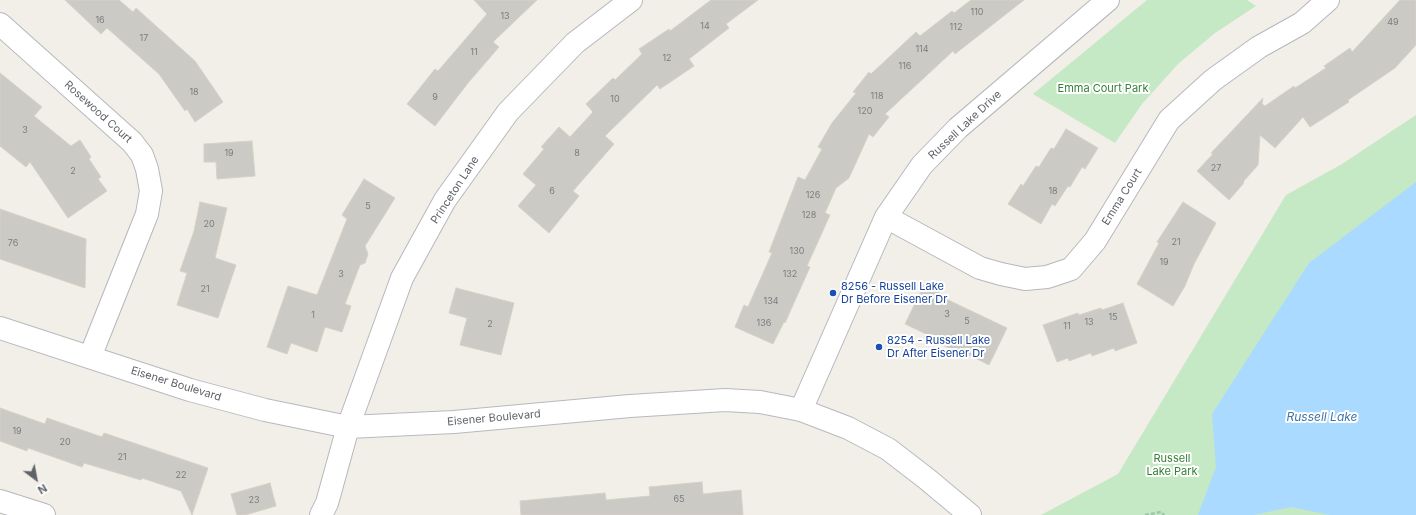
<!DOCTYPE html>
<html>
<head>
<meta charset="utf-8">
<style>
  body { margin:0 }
  #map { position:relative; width:1416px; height:515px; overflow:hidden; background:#f1efe8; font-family:Inter,sans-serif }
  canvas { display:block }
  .north { position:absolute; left:16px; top:459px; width:40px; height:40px; -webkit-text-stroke:3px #fff; paint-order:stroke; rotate:148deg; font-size:11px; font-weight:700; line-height:16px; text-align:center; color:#5f6368 }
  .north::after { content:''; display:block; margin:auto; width:14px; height:18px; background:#5f6368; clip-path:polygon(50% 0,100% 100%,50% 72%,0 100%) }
</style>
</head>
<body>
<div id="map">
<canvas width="1416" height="515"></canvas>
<div class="north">N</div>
</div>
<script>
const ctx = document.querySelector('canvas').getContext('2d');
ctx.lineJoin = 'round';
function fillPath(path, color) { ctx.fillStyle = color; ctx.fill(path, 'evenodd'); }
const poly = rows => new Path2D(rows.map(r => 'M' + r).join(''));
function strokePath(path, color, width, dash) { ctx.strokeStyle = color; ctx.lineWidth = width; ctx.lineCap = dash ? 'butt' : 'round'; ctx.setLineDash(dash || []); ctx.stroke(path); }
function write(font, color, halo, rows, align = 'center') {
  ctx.font = font + ' Inter,sans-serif'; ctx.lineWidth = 4; ctx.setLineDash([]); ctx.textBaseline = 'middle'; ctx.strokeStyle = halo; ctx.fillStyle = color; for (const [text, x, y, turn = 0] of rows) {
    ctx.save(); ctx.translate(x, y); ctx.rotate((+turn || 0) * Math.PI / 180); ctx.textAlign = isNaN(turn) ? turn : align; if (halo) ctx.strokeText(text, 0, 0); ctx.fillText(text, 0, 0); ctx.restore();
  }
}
fillPath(poly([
  [1147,0,1247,0,1256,6,1215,33,1178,64,1142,104,1115,143,1033,94],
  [1416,115,1416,515,1041,515,1118,474,1286,195,1342,164]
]), '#c5e8c5');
fillPath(poly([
  [1416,182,1416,515,1330,515,1291,507,1254,515,1198,515,1216,467,1212,414,1309,263]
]), '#aadaff');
const building = poly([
  [65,0,119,0,133,12,136,8,195,61,223,102,195,122,187,109,185,111,159,74,107,28,101,34,65,0],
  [474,0,537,0,493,42,499,47,468,83,435,126,407,104,435,69,438,71,487,14,474,0],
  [711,0,758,0,726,24,729,28,689,59,694,66,660,89,657,85,605,136,614,144,573,191,579,196,549,233,518,206,536,185,523,174,544,149,541,147,559,127,570,137,593,112,586,104,613,78,615,80,642,54,639,49,669,29,670,31,711,0],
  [971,0,1024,0,955,54,953,51,885,114,889,117,873,137,869,134,849,178,836,188,825,213,830,215,807,266,810,267,785,323,784,322,773,344,735,327,744,305,748,307,772,253,769,252,798,177,805,180,822,149,818,147,832,123,856,93,853,92,869,72,871,74,916,32,920,36,952,11,954,13,971,0],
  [1400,0,1416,0,1416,45,1395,68,1348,100,1349,102,1310,127,1303,117,1275,148,1260,135,1258,165,1243,182,1244,183,1229,200,1197,171,1213,154,1211,153,1263,98,1262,104,1265,106,1294,86,1295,88,1326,68,1324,66,1350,48,1352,52,1400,0],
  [0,73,42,107,34,116,71,146,80,140,91,157,89,159,101,177,98,179,107,191,68,218,30,162,26,167,0,146,0,73],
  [1066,129,1098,148,1085,169,1082,167,1070,187,1068,186,1055,206,1052,204,1041,224,1008,204,1021,184,1023,186,1036,166,1039,167,1051,148,1054,149,1066,129],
  [252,141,255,176,217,179,216,162,204,162,204,144,252,141],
  [364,179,395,198,365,246,368,254,365,263,360,265,345,304,351,306,342,332,325,327,317,352,291,343,287,354,267,347,288,286,317,295,347,219,342,215,364,179],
  [200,202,227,208,215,258,236,265,218,318,177,305,187,273,180,271,194,231,200,202],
  [1183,202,1216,223,1194,264,1185,286,1173,306,1137,284,1159,243,1157,242,1183,202],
  [0,209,86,239,85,288,0,259,0,209],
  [924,285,946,296,944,298,1007,328,989,365,969,355,968,356,924,337,926,334,905,324,924,285],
  [456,288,514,303,501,355,460,345,467,318,449,313,456,288],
  [1123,303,1137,343,1115,351,1114,348,1092,356,1091,353,1069,361,1068,358,1057,362,1043,325,1078,313,1079,315,1101,308,1102,310,1123,303],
  [0,408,45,424,47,418,102,437,104,433,208,468,192,515,181,491,142,478,141,480,84,463,82,467,28,448,27,451,0,441,0,408],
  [702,482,703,494,741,490,743,515,521,515,520,501,605,493,606,500,650,496,649,487,702,482],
  [270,483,276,506,245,515,237,515,231,494,270,483]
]);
fillPath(building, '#cccac5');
strokePath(building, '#d6d1c6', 1);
const street = poly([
  [0,24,132,142,142,155,147,169,151,191,147,214,90,357],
  [886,217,980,268,1001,274,1025,279,1047,277,1071,269,1095,241,1169,120,1213,80,1259,47,1302,23,1328,0],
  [801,410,886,217,922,165,958,128,1108,0],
  [0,501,44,515],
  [321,515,327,503,348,427,402,278,445,200,508,112,575,43,631,0]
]);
const secondary = poly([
  [0,328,190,390,265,410,348,427,454,422,630,406,725,400,760,402,801,410,848,428,888,449,927,479,970,515]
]);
strokePath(street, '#b5b8bc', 24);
strokePath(secondary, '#b6babf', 24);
strokePath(poly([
  [1145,515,1161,512,1164,515]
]), '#9cc7a9', 2.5, [4, 2]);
strokePath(street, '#fff', 22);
strokePath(secondary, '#fff', 22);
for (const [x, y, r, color] of [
  [833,293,4,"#1a4fb4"],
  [879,347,4,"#1a4fb4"]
]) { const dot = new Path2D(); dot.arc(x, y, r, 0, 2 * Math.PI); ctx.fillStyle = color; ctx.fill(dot); strokePath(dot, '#fff', 1.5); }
write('9px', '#7a7d7f', null, [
  ["110",977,12],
  ["13",505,16],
  ["16",100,20],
  ["49",1393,22],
  ["14",705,26],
  ["112",956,27],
  ["17",144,38],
  ["114",922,49],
  ["11",474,52],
  ["12",667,58],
  ["116",905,66],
  ["18",194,92],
  ["118",877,96],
  ["9",435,97],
  ["10",615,99],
  ["120",865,111],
  ["3",25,130],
  ["19",229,153],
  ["8",577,153],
  ["27",1216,168],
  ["2",73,171],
  ["6",552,191],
  ["18",1053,191],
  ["126",813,195],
  ["5",368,206],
  ["128",809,215],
  ["20",209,224],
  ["21",1176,242],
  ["76",13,243],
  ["130",797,251],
  ["19",1164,262],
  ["3",341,274],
  ["132",790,274],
  ["21",205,289],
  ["134",771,301],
  ["3",947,314],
  ["1",313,315],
  ["15",1113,317],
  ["5",967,321],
  ["13",1089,322],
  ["136",764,323],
  ["2",490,324],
  ["11",1067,326],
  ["19",17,431],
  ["20",65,442],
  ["21",122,457],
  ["22",181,475],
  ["65",679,499],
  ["23",254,500]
]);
write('11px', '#348238', '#fff', [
  ["Emma Court Park",1103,89],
  ["Russell",1172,459],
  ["Lake Park",1172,472]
]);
write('11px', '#5f6368', '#fff', [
  ["Rosewood Court",98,112,42],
  ["Russell Lake Drive",965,125,-43],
  ["Princeton Lane",455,190,-57],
  ["Emma Court",1122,197,-58],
  ["Eisener Boulevard",176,384,17],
  ["Eisener Boulevard",494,418,-5]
]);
write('11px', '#164399', '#fff', [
  ["8256 - Russell Lake",841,287],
  ["Dr Before Eisener Dr",841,300],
  ["8254 - Russell Lake",887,341],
  ["Dr After Eisener Dr",887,354]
], 'left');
write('italic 12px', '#4174aa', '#fff', [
  ["Russell Lake",1322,417]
]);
</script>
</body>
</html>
